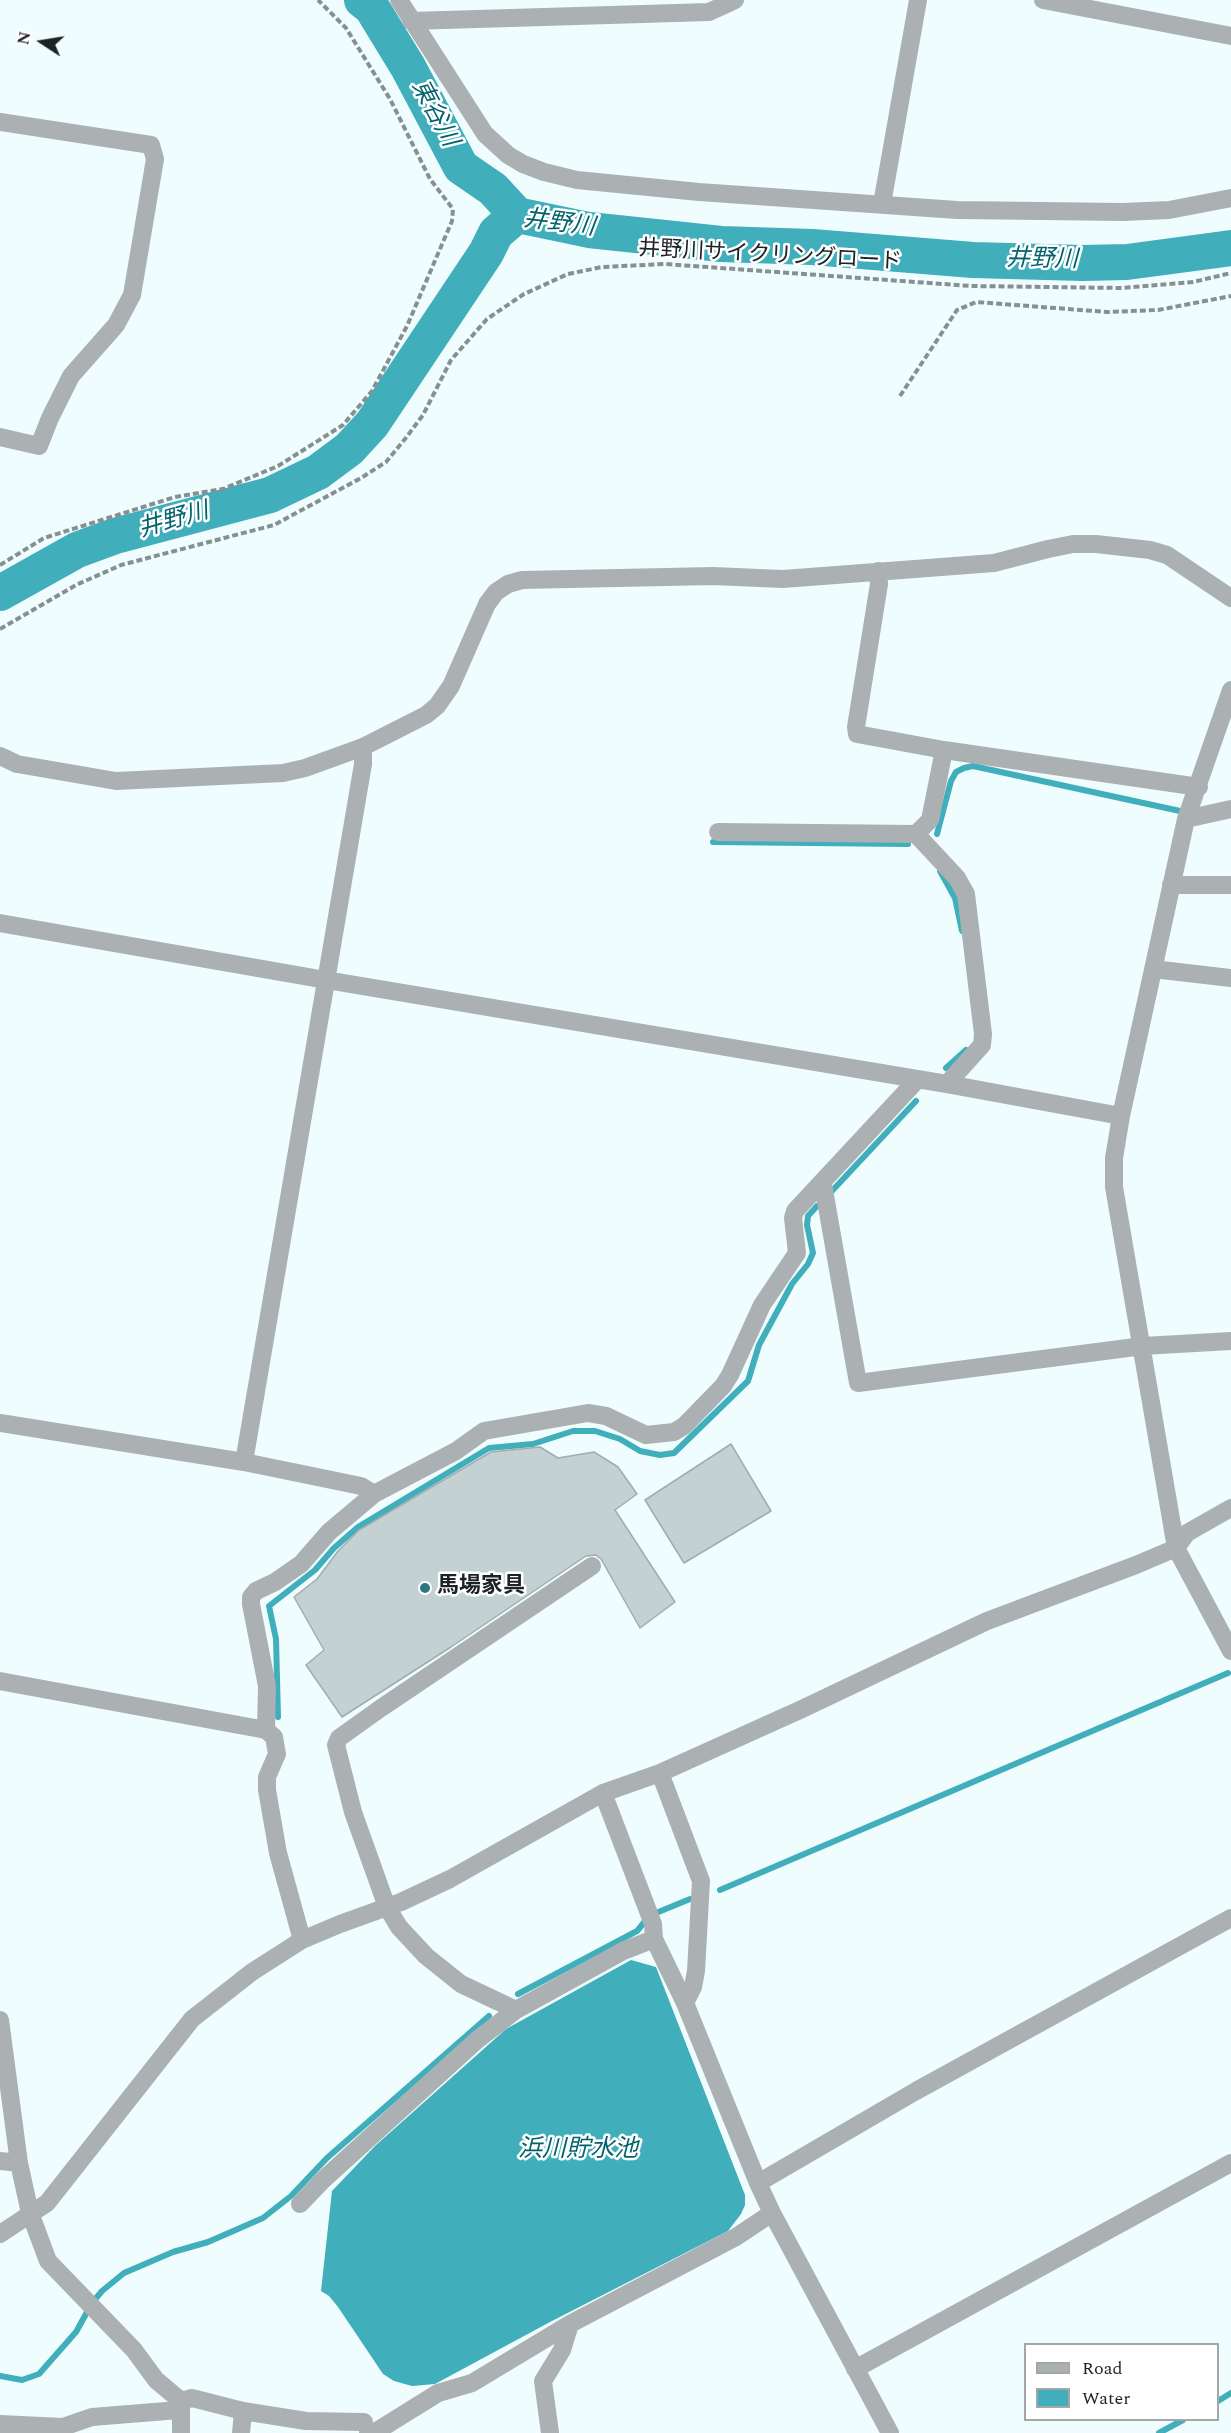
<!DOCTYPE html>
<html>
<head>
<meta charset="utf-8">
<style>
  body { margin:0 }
  #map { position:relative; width:1231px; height:2433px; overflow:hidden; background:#f0fdff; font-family:Spectral,serif }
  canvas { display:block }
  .legend { position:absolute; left:1024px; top:2343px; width:195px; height:78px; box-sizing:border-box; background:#fff; border:2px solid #a5a7a7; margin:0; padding:8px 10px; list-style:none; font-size:18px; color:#1d2222 }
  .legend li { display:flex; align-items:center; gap:12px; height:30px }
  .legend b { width:30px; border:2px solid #a5a7a7 }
  .north { position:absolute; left:12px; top:12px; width:60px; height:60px; -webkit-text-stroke:4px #fff; paint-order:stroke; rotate:282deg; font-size:16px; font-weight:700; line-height:24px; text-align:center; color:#1d2222 }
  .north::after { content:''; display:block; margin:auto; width:21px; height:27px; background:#1d2222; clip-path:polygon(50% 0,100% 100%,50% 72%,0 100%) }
</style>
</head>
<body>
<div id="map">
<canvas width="1231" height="2433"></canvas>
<ul class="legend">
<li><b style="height:8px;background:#abb1b2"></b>Road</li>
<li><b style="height:16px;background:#40aebb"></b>Water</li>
</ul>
<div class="north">N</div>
</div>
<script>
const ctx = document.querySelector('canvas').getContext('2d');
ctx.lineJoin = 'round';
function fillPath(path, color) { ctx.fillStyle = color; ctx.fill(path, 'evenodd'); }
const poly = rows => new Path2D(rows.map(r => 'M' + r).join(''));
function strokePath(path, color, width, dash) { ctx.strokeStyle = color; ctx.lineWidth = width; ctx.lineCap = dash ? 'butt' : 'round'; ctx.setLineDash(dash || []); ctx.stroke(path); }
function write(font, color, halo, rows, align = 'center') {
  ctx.font = font + ' Spectral,"Noto Sans JP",serif'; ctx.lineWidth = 5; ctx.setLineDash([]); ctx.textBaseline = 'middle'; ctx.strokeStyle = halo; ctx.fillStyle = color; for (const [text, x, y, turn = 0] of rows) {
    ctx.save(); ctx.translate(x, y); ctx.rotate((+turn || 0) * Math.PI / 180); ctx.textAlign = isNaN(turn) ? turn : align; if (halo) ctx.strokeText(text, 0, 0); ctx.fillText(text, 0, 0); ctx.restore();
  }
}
fillPath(poly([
  [631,1960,656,1967,745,2195,745,2205,741,2214,728,2231,550,2322,435,2384,412,2386,394,2381,383,2374,338,2307,329,2296,321,2291,332,2191,375,2146,506,2029]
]), '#40aebb');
strokePath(poly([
  [937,834,951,781,956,772,964,768,973,766,1180,811],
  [713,842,908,844],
  [940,871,955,898,962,931],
  [946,1068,966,1050],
  [831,1192,916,1101],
  [278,1717,276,1639,269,1606,315,1570,334,1548,358,1527,489,1448,533,1444,573,1431,595,1431,620,1439,640,1451,660,1455,674,1453,748,1381,759,1345,792,1284,808,1264,813,1253,807,1225,808,1216,817,1206],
  [720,1890,1228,1673],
  [656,1913,690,1899],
  [518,1994,637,1931,646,1920],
  [0,2376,22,2380,39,2374,76,2332,92,2303,102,2291,124,2273,173,2252,208,2242,263,2218,291,2196,327,2158,489,2016],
  [1218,2401,1231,2393],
  [1159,2433,1183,2420]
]), '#40aebb', 6);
strokePath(poly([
  [362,0,372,8,408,67,461,167,493,189,517,215],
  [517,215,589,230,721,244,812,247,973,260,1082,263,1127,262,1231,248],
  [0,593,77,550,115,536,270,495,318,472,349,449,372,424,486,253,496,233,517,215]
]), '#40aebb', 36);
const building = poly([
  [731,1444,771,1511,684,1563,645,1500,731,1444],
  [540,1447,558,1458,594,1452,618,1467,637,1494,615,1510,675,1602,640,1628,601,1559,596,1555,586,1556,451,1647,342,1717,306,1665,324,1650,294,1597,317,1579,338,1551,359,1530,491,1452,540,1447]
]);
fillPath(building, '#c4d1d3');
strokePath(building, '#a0acae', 1.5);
strokePath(poly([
  [900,396,957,310,976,302,1107,312,1158,310,1231,296],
  [0,565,44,538,175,497,223,489,278,466,343,425,372,391,407,326,452,221,453,209,430,179,390,99,346,28,318,0],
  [0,629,76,585,121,565,274,525,361,478,386,462,405,439,423,415,451,360,487,319,524,294,568,274,602,267,665,264,971,286,1122,288,1193,282,1231,273]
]), '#879091', 4, [6, 3]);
strokePath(poly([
  [399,0,485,134,508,155,523,164,544,172,577,180,699,192,957,210,1123,212,1169,210,1231,198],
  [1043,0,1231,36],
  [411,21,709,12,735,0],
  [0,122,151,145,155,159,132,295,116,325,71,376,50,418,39,446,0,437],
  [882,204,918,0],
  [878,571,879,584,856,727,857,734,944,750,1199,787],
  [1231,690,1186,819,1121,1116,1114,1158,1114,1187,1176,1548,1231,1651],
  [0,756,17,764,116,781,283,773,305,768,363,747,426,715,437,706,451,686,487,604,496,592,508,584,522,580,713,576,783,579,994,563,1048,549,1073,544,1096,544,1150,550,1167,555,1231,598],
  [1186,819,1231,809],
  [718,832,916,834,930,820,944,750],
  [916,834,957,878,966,894,983,1034,982,1045,947,1084],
  [1171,885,1231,885],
  [0,923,326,980,947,1084,1121,1116],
  [1153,969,1231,978],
  [823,1184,858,1383,1143,1346,1231,1341],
  [0,1423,244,1462,361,1486,374,1494],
  [244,1462,363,764,363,747],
  [0,1681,266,1730,274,1737,277,1754,267,1777,267,1790,278,1853,302,1940],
  [266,1730,267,1686,251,1604,251,1597,256,1591,275,1582,301,1564,329,1532,374,1494,456,1451,484,1431,588,1413,606,1416,646,1435,674,1432,684,1426,723,1386,730,1375,762,1305,797,1253,793,1218,795,1211,917,1080],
  [660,1773,701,1881,696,1971,693,1987,685,2003],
  [603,1793,653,1924,654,1939,685,2003,758,2183,772,2213,890,2433],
  [516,2010,461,1984,426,1956,399,1927,387,1907,353,1812,336,1745,339,1738,381,1708,592,1566],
  [0,2020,19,2163,30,2213,48,2261,134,2350,156,2380,181,2401,181,2433],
  [0,2161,19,2163],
  [758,2183,916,2091,1231,1918],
  [300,2204,323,2180,477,2040,516,2010,623,1951,654,1939],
  [0,2234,47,2203,192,2019,252,1972,302,1940,340,1924,401,1902,450,1879,603,1793,660,1773,802,1709,987,1621,1136,1565,1176,1548,1187,1533,1231,1508],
  [855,2369,1231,2163],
  [181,2401,192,2398,243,2411,306,2421,364,2422],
  [0,2424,63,2427,92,2417,179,2410],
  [241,2433,243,2411],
  [368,2433,377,2431,438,2393,472,2383,570,2324,736,2237,772,2213],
  [550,2433,543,2381,562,2350,570,2324]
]), '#abb1b2', 18);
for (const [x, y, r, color] of [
  [425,1588,6,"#2f7780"]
]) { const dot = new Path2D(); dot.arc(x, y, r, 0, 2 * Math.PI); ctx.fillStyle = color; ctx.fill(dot); strokePath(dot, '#fff', 2); }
write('22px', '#1d2222', '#fff', [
  ["井野川サイクリングロード",770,257,3]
]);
write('bold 22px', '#1d2222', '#fff', [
  ["馬場家具",437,1588]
], 'left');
write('italic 24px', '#02636c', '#fff', [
  ["東谷川",433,114,62],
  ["井野川",559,225,7],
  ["井野川",1042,261,1],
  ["井野川",174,522,-16],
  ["浜川貯水池",578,2151]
]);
</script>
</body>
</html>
